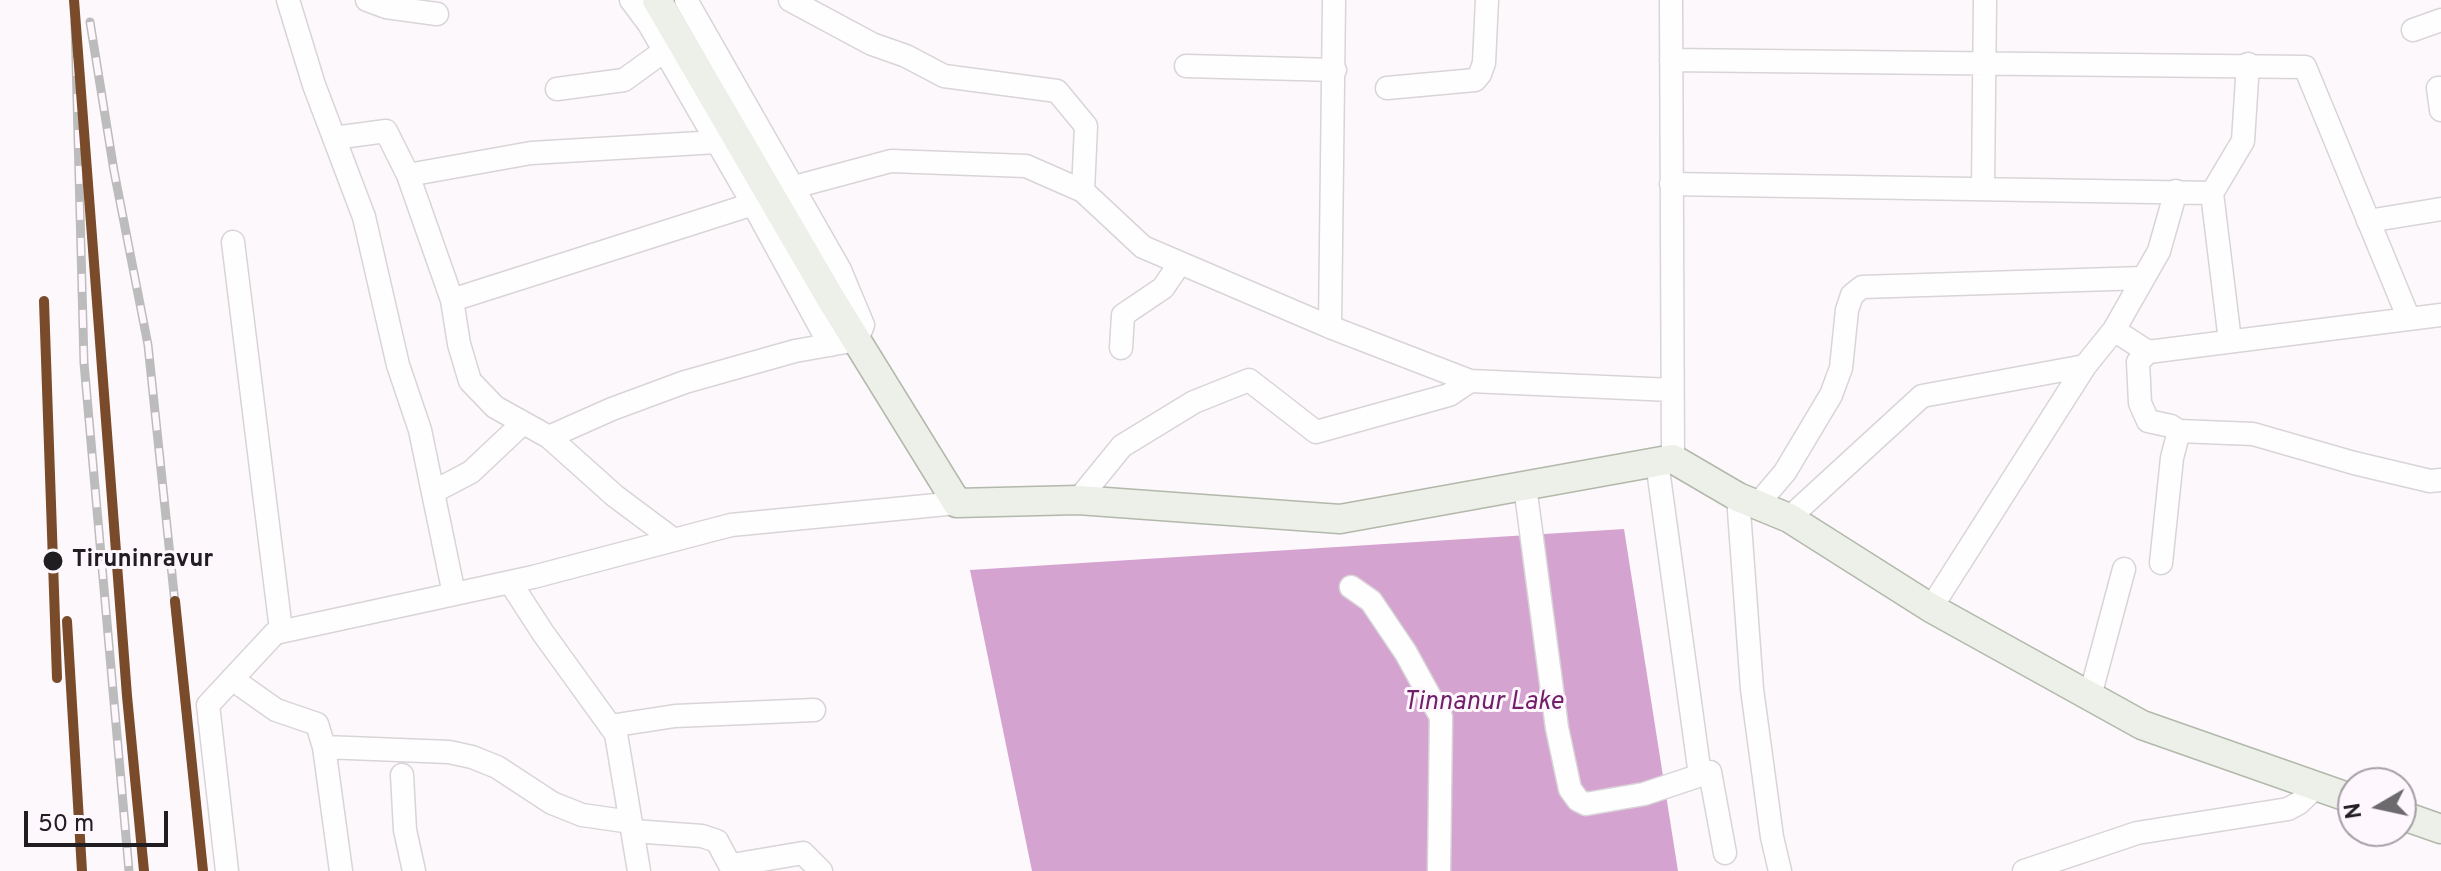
<!DOCTYPE html>
<html>
<head>
<meta charset="utf-8">
<style>
  body { margin:0 }
  #map { position:relative; width:2441px; height:871px; overflow:hidden; background:#fdf8fc; font-family:Overpass,sans-serif }
  canvas { display:block }
  .north { position:absolute; left:2337px; top:767px; width:80px; height:80px; box-sizing:border-box; background:#fef7fd; border:2px solid #a5a0a5; border-radius:50%; rotate:261deg; font-size:22px; font-weight:700; line-height:32px; text-align:center; color:#201e20 }
  .north::after { content:''; display:block; margin:auto; width:28px; height:36px; background:#6d6a6d; clip-path:polygon(50% 0,100% 100%,50% 72%,0 100%) }
  .scale { position:absolute; left:24px; top:811px; width:144px; height:36px; box-sizing:border-box; border:4px solid #201e20; border-top:0; padding-left:10px; font-size:24px; line-height:28px; white-space:nowrap; color:#201e20; -webkit-text-stroke:6px #fef7fd; paint-order:stroke }
</style>
</head>
<body>
<div id="map">
<canvas width="2441" height="871"></canvas>
<div class="north">N</div>
<div class="scale">50 m</div>
</div>
<script>
const ctx = document.querySelector('canvas').getContext('2d');
ctx.lineJoin = 'round';
function fillPath(path, color) { ctx.fillStyle = color; ctx.fill(path, 'evenodd'); }
const poly = rows => new Path2D(rows.map(r => 'M' + r).join(''));
function strokePath(path, color, width, dash) { ctx.strokeStyle = color; ctx.lineWidth = width; ctx.lineCap = dash ? 'butt' : 'round'; ctx.setLineDash(dash || []); ctx.stroke(path); }
function write(font, color, halo, rows, align = 'center') {
  ctx.font = font + ' Overpass,sans-serif'; ctx.lineWidth = 6; ctx.setLineDash([]); ctx.textBaseline = 'middle'; ctx.strokeStyle = halo; ctx.fillStyle = color; for (const [text, x, y, turn = 0] of rows) {
    ctx.save(); ctx.translate(x, y); ctx.rotate((+turn || 0) * Math.PI / 180); ctx.textAlign = isNaN(turn) ? turn : align; if (halo) ctx.strokeText(text, 0, 0); ctx.fillText(text, 0, 0); ctx.restore();
  }
}
fillPath(poly([
  [1624,529,1678,871,1032,871,970,570]
]), '#d5a3cf');
const minor = poly([
  [288,0,314,85,364,217,398,365,420,430,454,594],
  [367,0,386,7,437,14],
  [631,0,649,24,753,204,830,345],
  [790,0,872,44,906,56,944,76,1057,91,1086,126,1083,191],
  [1671,0,1673,459],
  [2413,30,2441,20],
  [1671,60,2305,67,2409,319],
  [1186,66,1335,70],
  [1387,88,1475,80,1480,74,1484,63,1487,0],
  [2441,88,2438,88,2441,110],
  [557,89,624,80,664,51],
  [334,138,386,131,408,175,452,300,459,344,470,381,495,407,549,437,615,496,674,540],
  [408,175,531,153,717,142],
  [1671,184,2212,193,2243,141,2248,64],
  [794,187,891,161,1026,166,1083,191,1143,247,1330,327,1470,381,1672,390],
  [1983,188,1985,0],
  [2212,193,2230,341],
  [2368,221,2441,209],
  [233,242,281,630],
  [452,300,753,204],
  [1330,327,1334,0],
  [2114,330,2148,352,2441,315],
  [1121,348,1123,315,1163,288,1180,263],
  [2148,352,2138,362,2140,403,2148,421,2171,426,2179,431,2253,434,2354,463,2430,481,2441,480],
  [549,437,612,409,685,382,795,351,857,340,863,325,840,270,686,0],
  [1657,462,1700,775],
  [1525,486,1557,728,1570,789,1578,800,1586,804,1644,794,1710,772,1725,853],
  [433,492,471,472,523,423],
  [1738,497,1752,689,1772,837,1780,871],
  [1078,500,1122,446,1194,402,1249,380,1316,432,1449,395,1470,381],
  [1757,505,1785,472,1831,395,1841,368,1847,310,1852,295,1862,287,2143,278],
  [1789,518,1922,396,2085,366],
  [2161,563,2172,458,2179,431],
  [510,582,543,633,616,734,639,871],
  [1351,587,1371,601,1406,653,1441,717,1439,871],
  [1931,608,2085,366,2114,330,2159,251,2176,191],
  [232,679,276,710,317,724,324,747],
  [2090,696,2124,569],
  [610,726,675,716,814,710],
  [402,775,405,830,414,871],
  [633,831,702,836,717,841,733,871],
  [732,865,803,853,821,871],
  [227,871,208,705,275,633,533,577,731,525,957,503],
  [341,871,324,747,449,752,472,757,497,767,552,803,582,815,631,822],
  [2024,871,2137,833,2288,809,2299,803,2317,786]
]);
const major = poly([
  [657,0,831,299,957,503,1078,500,1340,519,1673,459,1738,497,1789,518,1931,608,2142,725,2353,799],
  [2401,815,2441,829]
]);
strokePath(minor, '#d8d4d7', 25);
strokePath(major, '#b2b8aa', 31);
strokePath(minor, '#fffeff', 22);
strokePath(major, '#ecf0e8', 28);
const rail = poly([
  [75,22,84,363,129,871],
  [90,22,114,171,148,345,203,871]
]);
strokePath(rail, '#bdbcbc', 9);
strokePath(rail, '#fef7fd', 6, [18]);
strokePath(poly([
  [74,0,127,696,144,871],
  [44,301,57,678],
  [175,601,203,871],
  [67,621,82,871]
]), '#7a4b2a', 10);
for (const [x, y, r, color] of [
  [53,561,11,"#201e20"]
]) { const dot = new Path2D(); dot.arc(x, y, r, 0, 2 * Math.PI); ctx.fillStyle = color; ctx.fill(dot); strokePath(dot, '#fef7fd', 3); }
write('bold 24px', '#201e20', '#fef7fd', [
  ["Tiruninravur",72,561]
], 'left');
write('italic 26px', '#711f6a', '#fef7fd', [
  ["Tinnanur Lake",1483,704]
]);
</script>
</body>
</html>
